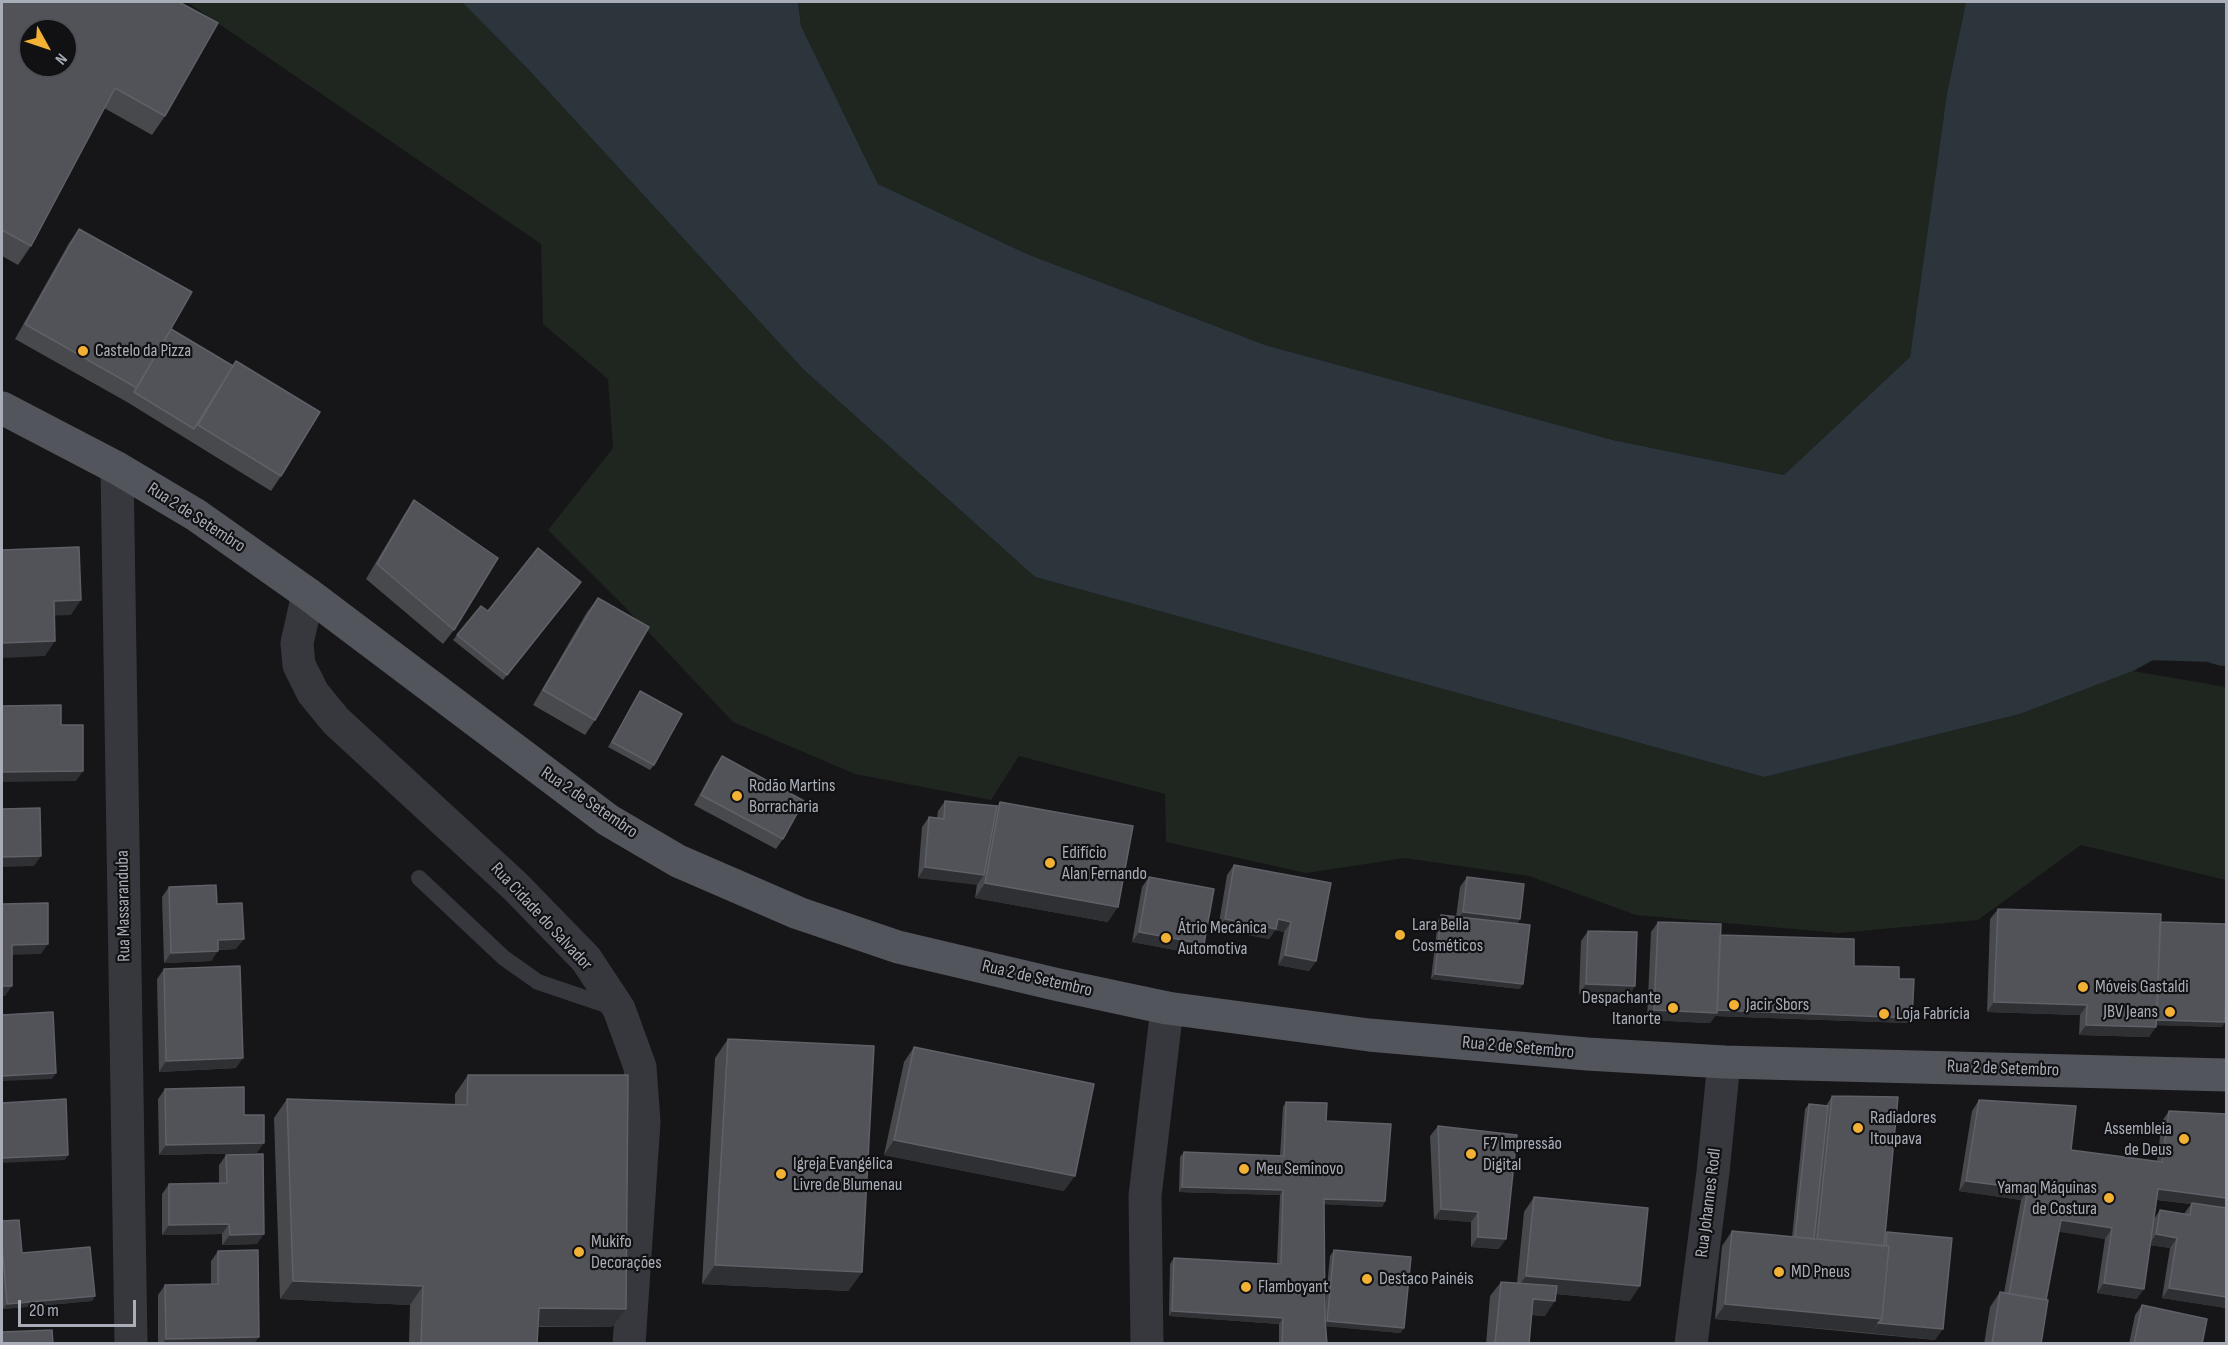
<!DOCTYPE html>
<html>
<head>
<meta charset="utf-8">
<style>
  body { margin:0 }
  #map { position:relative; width:2228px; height:1345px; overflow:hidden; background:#161618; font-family:"Sofia Sans Condensed",sans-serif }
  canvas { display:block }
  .frame { position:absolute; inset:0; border:3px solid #a8adb8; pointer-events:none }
  .north { position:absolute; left:18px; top:18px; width:60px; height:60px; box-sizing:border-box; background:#111113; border:2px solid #4d4f55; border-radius:50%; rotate:130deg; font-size:16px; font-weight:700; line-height:24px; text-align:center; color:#a8adb8 }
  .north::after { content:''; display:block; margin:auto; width:21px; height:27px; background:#f2b134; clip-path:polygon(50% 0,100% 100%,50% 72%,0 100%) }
  .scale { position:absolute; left:18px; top:1300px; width:118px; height:27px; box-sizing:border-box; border:3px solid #a8adb8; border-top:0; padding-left:8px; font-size:18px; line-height:21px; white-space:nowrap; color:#a8adb8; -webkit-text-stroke:4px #111113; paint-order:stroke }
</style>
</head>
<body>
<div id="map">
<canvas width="2228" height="1345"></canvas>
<div class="frame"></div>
<div class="north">N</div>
<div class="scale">20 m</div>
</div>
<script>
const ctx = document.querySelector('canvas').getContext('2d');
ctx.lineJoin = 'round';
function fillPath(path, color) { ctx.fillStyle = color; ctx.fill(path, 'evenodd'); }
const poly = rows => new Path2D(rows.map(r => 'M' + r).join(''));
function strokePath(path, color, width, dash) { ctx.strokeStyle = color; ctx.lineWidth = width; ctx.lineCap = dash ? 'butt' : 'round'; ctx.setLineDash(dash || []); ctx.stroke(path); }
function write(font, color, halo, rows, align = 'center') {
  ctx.font = font + ' "Sofia Sans Condensed",sans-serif'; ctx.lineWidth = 4.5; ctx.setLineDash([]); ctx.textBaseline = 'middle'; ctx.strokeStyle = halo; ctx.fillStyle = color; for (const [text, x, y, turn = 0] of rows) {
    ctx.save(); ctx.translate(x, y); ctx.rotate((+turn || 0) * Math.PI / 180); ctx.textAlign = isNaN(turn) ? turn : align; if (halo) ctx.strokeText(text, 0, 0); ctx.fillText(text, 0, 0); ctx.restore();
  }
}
fillPath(poly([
  [187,2,462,2,528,69,804,370,1035,577,1764,777,2020,714,2133,671,2226,687,2226,880,2081,845,1978,920,1839,933,1636,915,1529,876,1405,858,1306,873,1166,842,1165,794,1019,756,991,800,855,774,733,722,624,606,548,530,613,448,608,379,543,324,541,244],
  [798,2,1966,2,1947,93,1910,357,1784,475,1613,440,1265,345,1027,254,878,184,801,26]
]), '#1e261f');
fillPath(poly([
  [462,2,798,2,801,26,878,184,1027,254,1265,345,1613,440,1784,475,1910,357,1947,93,1966,2,2226,2,2226,620,2133,671,2020,714,1764,777,1035,577,804,370,528,69]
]), '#2c353c');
strokePath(poly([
  [2116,624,2213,627,2226,631]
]), '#2c353c', 70);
strokePath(poly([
  [419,878,504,958,538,982,615,1008]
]), '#37383d', 16);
strokePath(poly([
  [117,468,131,1344],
  [308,594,297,643,299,665,313,693,336,721,516,887,586,959,619,1009,640,1067,644,1122,629,1344],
  [1691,1344,1713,1172,1724,1062]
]), '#37383d', 33);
strokePath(poly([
  [1147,1344,1145,1196,1167,1008]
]), '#37383d', 33);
strokePath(poly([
  [2,408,117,468,196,515,308,594,608,820,678,861,798,913,898,947,1059,985,1167,1008,1369,1035,1587,1054,1724,1062,2226,1075]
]), '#53555c', 33);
fillPath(poly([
  [2,2,165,116,152,135,104,108,31,246,18,265,2,256],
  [79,229,171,329,281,476,271,491,127,402,15,339,69,243],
  [414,500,454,630,443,644,366,579,404,515],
  [578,587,503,680,453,640,457,635,488,611],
  [598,598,595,720,585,735,533,705,587,612],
  [640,691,654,765,650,770,608,747],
  [722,756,783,839,776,849,694,805,715,766],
  [945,801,997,806,1000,802,1108,922,975,898,977,884,918,878,922,827,929,817,937,818,938,811],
  [1234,865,1331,883,1316,961,1309,971,1278,965,1284,932,1275,930,1269,939,1218,929,1227,875],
  [1149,877,1204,944,1197,954,1132,942,1142,887],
  [1467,877,1520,919,1517,924,1520,989,1431,979,1438,920,1441,915,1456,917,1460,887],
  [169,887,236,949,218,950,211,961,164,963,162,897],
  [2226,907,2226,1006,2225,1022,2222,1027,2156,1025,2149,1037,2079,1035,2080,1015,1987,1012,1990,919,1998,909,2160,922,2226,924],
  [1658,922,1720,935,1854,966,1899,979,1912,1018,1908,1023,1715,1016,1710,1023,1647,1020,1651,932],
  [1588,931,1635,986,1628,996,1579,994,1581,941],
  [164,969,236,1068,159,1072,157,979],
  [728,1039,862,1272,848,1291,702,1284,715,1058],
  [914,1047,1064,1191,884,1155,904,1062],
  [468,1075,612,1327,538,1327,537,1344,409,1344,410,1305,280,1299,274,1118,287,1099,455,1105,455,1094],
  [165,1089,244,1115,257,1153,159,1155,158,1099],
  [1832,1096,1884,1236,1887,1232,1935,1340,1715,1319,1722,1246,1732,1231,1792,1237,1805,1109,1809,1104,1826,1106],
  [1979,1100,2071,1150,2157,1161,2162,1121,2169,1111,2226,1308,2162,1298,2170,1248,2150,1245,2137,1299,2097,1293,2105,1239,2059,1231,2046,1300,2041,1344,1984,1344,1990,1307,2000,1292,2004,1293,2021,1200,1959,1191,1972,1111],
  [2157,1200,2191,1204,2184,1214,2160,1210,2154,1219],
  [1286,1102,1326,1121,1385,1201,1382,1207,1324,1204,1325,1309,1330,1256,1334,1250,1404,1328,1400,1333,1326,1326,1327,1344,1279,1344,1279,1324,1169,1316,1170,1264,1174,1258,1277,1263,1280,1195,1179,1192,1180,1157,1184,1152,1280,1156,1283,1107],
  [1438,1126,1499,1249,1471,1247,1471,1222,1434,1219,1430,1136],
  [226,1155,257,1244,222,1245,222,1234,162,1235,162,1194,169,1184,219,1183,219,1165],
  [1534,1197,1630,1301,1556,1294,1545,1316,1532,1315,1529,1344,1486,1344,1490,1296,1501,1282,1517,1283,1524,1212],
  [2,1221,22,1253,95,1296,92,1301,3,1309,2,1288],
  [218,1251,254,1344,158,1344,158,1295,165,1285,211,1284,211,1261],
  [2142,1305,2202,1344,2129,1344,2135,1315]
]), '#47494d');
fillPath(poly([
  [81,600,71,615,43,616,54,601],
  [55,641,45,656,2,658,2,643],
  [83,771,76,781,2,782,2,772],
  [41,856,34,866,2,867,2,857],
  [925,867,984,875,977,885,918,878],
  [985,883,1118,907,1108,922,975,898],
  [1463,912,1520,919,1513,929,1456,922],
  [1225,919,1278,919,1291,922,1284,932,1275,930,1269,939,1218,929],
  [1139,932,1204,944,1197,954,1132,942],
  [244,939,236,949,211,950,218,940],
  [48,944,41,954,5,955,12,945],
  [218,951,211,961,164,963,171,953],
  [1285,955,1316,961,1309,971,1278,965],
  [1435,974,1523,984,1520,989,1431,979],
  [1586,984,1635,986,1628,996,1579,994],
  [2,986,12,986,5,996,2,996],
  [1994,1002,2087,1005,2080,1015,1987,1012],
  [1654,1010,1714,1010,1912,1018,1908,1023,1715,1016,1710,1023,1647,1020],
  [2153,1020,2225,1022,2222,1027,2150,1025],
  [2086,1025,2156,1027,2149,1037,2079,1035],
  [243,1058,236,1068,159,1072,166,1061],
  [56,1073,52,1079,2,1081,2,1076],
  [894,1140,1075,1176,1064,1191,884,1155],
  [264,1143,257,1153,159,1155,166,1145],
  [68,1155,65,1160,2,1163,2,1158],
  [1966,1181,2028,1189,2021,1200,1959,1191],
  [1182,1187,1283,1190,1280,1195,1179,1192],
  [2158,1189,2226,1198,2226,1210,2192,1203,2191,1204,2151,1199],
  [1324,1199,1385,1201,1382,1207,1321,1204],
  [1441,1209,1478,1212,1471,1222,1434,1219],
  [2061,1220,2112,1228,2105,1239,2053,1231],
  [229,1224,222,1234,162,1235,169,1225],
  [264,1234,257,1244,222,1245,230,1235],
  [2156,1234,2177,1238,2170,1248,2149,1245],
  [1478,1237,1506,1239,1499,1249,1471,1247],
  [715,1265,862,1272,848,1291,702,1284],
  [1526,1276,1640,1286,1630,1301,1516,1290],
  [293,1281,423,1286,410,1305,280,1299],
  [2104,1283,2144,1289,2137,1299,2097,1293],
  [2169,1288,2226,1297,2226,1308,2162,1298],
  [95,1296,92,1301,3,1309,7,1304],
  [1533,1299,1555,1301,1545,1316,1523,1314],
  [1725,1304,1882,1319,1871,1333,1715,1319],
  [539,1308,626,1309,612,1327,526,1326],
  [1172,1311,1283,1318,1279,1324,1169,1316],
  [1327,1321,1404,1328,1400,1333,1324,1326],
  [1878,1323,1943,1329,1935,1340,1871,1333],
  [259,1337,254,1344,162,1344,166,1339]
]), '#2f3033');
const building = poly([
  [2,2,179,2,218,23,165,116,115,88,31,246,2,230,2,2],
  [30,30,66,30,66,66,30,66,30,30],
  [79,229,192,292,137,388,25,324,79,229],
  [171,329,233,366,194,429,134,392,171,329],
  [236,361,320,412,281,476,198,425,236,361],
  [414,500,498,558,454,630,377,564,414,500],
  [79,547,81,600,54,601,55,641,2,643,2,550,79,547],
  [538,548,581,582,507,675,457,635,481,606,488,611,538,548],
  [598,598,649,627,595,720,543,690,598,598],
  [640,691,682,714,654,765,612,742,640,691],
  [61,705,61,725,83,725,83,771,2,772,2,706,61,705],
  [722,756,804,801,783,839,701,795,722,756],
  [945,801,997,806,984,875,925,867,929,817,944,819,945,801],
  [1000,802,1133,826,1118,907,985,883,1000,802],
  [40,808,41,856,2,857,2,809,40,808],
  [1234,865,1331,883,1316,961,1285,955,1291,922,1278,919,1276,929,1225,919,1234,865],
  [1149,877,1214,889,1204,944,1139,932,1149,877],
  [1467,877,1524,884,1520,919,1463,912,1467,877],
  [216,885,217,904,242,903,244,939,218,940,218,951,171,953,169,887,216,885],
  [48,903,48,944,12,945,12,986,2,986,2,904,48,903],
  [1998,909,2161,914,2156,1027,2086,1025,2087,1005,1994,1002,1998,909],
  [1441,915,1530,925,1523,984,1435,974,1441,915],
  [1658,922,1721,924,1717,1013,1654,1010,1658,922],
  [2160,922,2226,924,2226,993,2225,1022,2157,1020,2160,922],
  [1588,931,1637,932,1635,986,1586,984,1588,931],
  [1720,935,1854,939,1854,966,1899,967,1899,979,1914,979,1912,1018,1717,1010,1720,935],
  [240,966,243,1058,166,1061,164,969,240,966],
  [53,1012,56,1073,2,1076,2,1015,53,1012],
  [728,1039,874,1046,862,1272,715,1265,728,1039],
  [914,1047,1094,1084,1075,1176,894,1140,914,1047],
  [468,1075,628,1075,626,1309,539,1308,537,1344,421,1344,423,1286,293,1281,287,1099,467,1105,468,1075],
  [244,1087,244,1115,264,1115,264,1143,166,1145,165,1089,244,1087],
  [1832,1096,1898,1097,1884,1246,1817,1239,1832,1096],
  [66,1099,68,1155,2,1158,2,1103,66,1099],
  [1979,1100,2076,1106,2071,1150,2162,1162,2169,1111,2226,1114,2226,1198,2158,1189,2144,1289,2104,1283,2112,1228,2061,1220,2046,1300,2009,1294,2028,1189,1966,1181,1979,1100],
  [1286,1102,1327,1103,1326,1121,1391,1124,1385,1201,1324,1199,1325,1320,1327,1344,1282,1344,1283,1318,1172,1311,1174,1258,1281,1264,1283,1190,1182,1187,1184,1152,1284,1156,1286,1102],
  [1809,1104,1828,1106,1814,1239,1795,1237,1809,1104],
  [1438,1126,1517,1135,1506,1239,1478,1237,1478,1212,1441,1209,1438,1126],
  [263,1154,264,1234,230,1235,229,1224,169,1225,169,1184,227,1183,226,1155,263,1154],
  [1534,1197,1648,1208,1640,1286,1526,1276,1534,1197],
  [2192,1203,2226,1208,2226,1297,2169,1288,2177,1238,2156,1234,2160,1210,2190,1215,2192,1203],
  [19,1220,22,1253,90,1247,95,1296,7,1304,3,1255,2,1255,2,1221,19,1220],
  [1732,1231,1889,1246,1882,1319,1725,1304,1732,1231],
  [1887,1232,1952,1238,1943,1329,1878,1323,1882,1319,1889,1246,1886,1246,1887,1232],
  [258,1250,259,1337,166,1339,165,1285,218,1284,218,1251,258,1250],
  [1334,1250,1411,1257,1404,1328,1327,1321,1334,1250],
  [1501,1282,1557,1286,1555,1301,1533,1299,1529,1344,1495,1344,1501,1282],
  [2000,1292,2048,1300,2041,1344,1992,1344,2000,1292],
  [2142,1305,2207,1319,2202,1344,2134,1344,2142,1305],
  [52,1330,53,1344,2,1344,2,1332,52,1330]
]);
fillPath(building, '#525359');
strokePath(building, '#5f6168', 1.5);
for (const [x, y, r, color] of [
  [83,351,6,"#f2b134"],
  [737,796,6,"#f2b134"],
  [1050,863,6,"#f2b134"],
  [1400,935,6,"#f2b134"],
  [1166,938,6,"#f2b134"],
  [2083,987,6,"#f2b134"],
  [1734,1005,6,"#f2b134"],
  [1673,1008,6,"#f2b134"],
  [2170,1012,6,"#f2b134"],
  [1884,1014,6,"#f2b134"],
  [1858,1128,6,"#f2b134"],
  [2184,1139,6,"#f2b134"],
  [1471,1154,6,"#f2b134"],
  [1244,1169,6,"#f2b134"],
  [781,1174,6,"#f2b134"],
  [2109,1198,6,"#f2b134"],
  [579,1252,6,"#f2b134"],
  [1779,1272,6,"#f2b134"],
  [1367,1279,6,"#f2b134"],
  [1246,1287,6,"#f2b134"]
]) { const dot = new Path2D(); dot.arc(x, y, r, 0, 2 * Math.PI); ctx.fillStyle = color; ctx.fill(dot); strokePath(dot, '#111113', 2); }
write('18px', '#a8adb8', '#111113', [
  ["Castelo da Pizza",95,351],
  ["Rodão Martins",749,786],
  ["Borracharia",749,807],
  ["Edifício",1062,853],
  ["Alan Fernando",1062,874],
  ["Lara Bella",1412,925],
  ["Cosméticos",1412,946],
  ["Átrio Mecânica",1178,928],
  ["Automotiva",1178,949],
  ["Móveis Gastaldi",2095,987],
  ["Despachante",1661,998,"right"],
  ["Itanorte",1661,1019,"right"],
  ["Jacir Sbors",1746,1005],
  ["JBV Jeans",2158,1012,"right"],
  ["Loja Fabrícia",1896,1014],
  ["Radiadores",1870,1118],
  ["Itoupava",1870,1139],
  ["Assembleia",2172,1129,"right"],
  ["de Deus",2172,1150,"right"],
  ["F7 Impressão",1483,1144],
  ["Digital",1483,1165],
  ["Igreja Evangélica",793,1164],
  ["Livre de Blumenau",793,1185],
  ["Meu Seminovo",1256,1169],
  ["Yamaq Máquinas",2097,1188,"right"],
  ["de Costura",2097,1209,"right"],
  ["Mukifo",591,1242],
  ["Decorações",591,1263],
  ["MD Pneus",1791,1272],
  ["Destaco Painéis",1379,1279],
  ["Flamboyant",1258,1287]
], 'left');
write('18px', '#a8adb8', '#111113', [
  ["Rua 2 de Setembro",196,518,33],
  ["Rua 2 de Setembro",589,803,34],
  ["Rua Massaranduba",124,906,-91],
  ["Rua Cidade do Salvador",541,917,47],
  ["Rua 2 de Setembro",1037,979,13],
  ["Rua 2 de Setembro",1518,1048,5],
  ["Rua 2 de Setembro",2003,1069,2],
  ["Rua Johannes Rodl",1709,1203,-83]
]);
</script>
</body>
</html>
